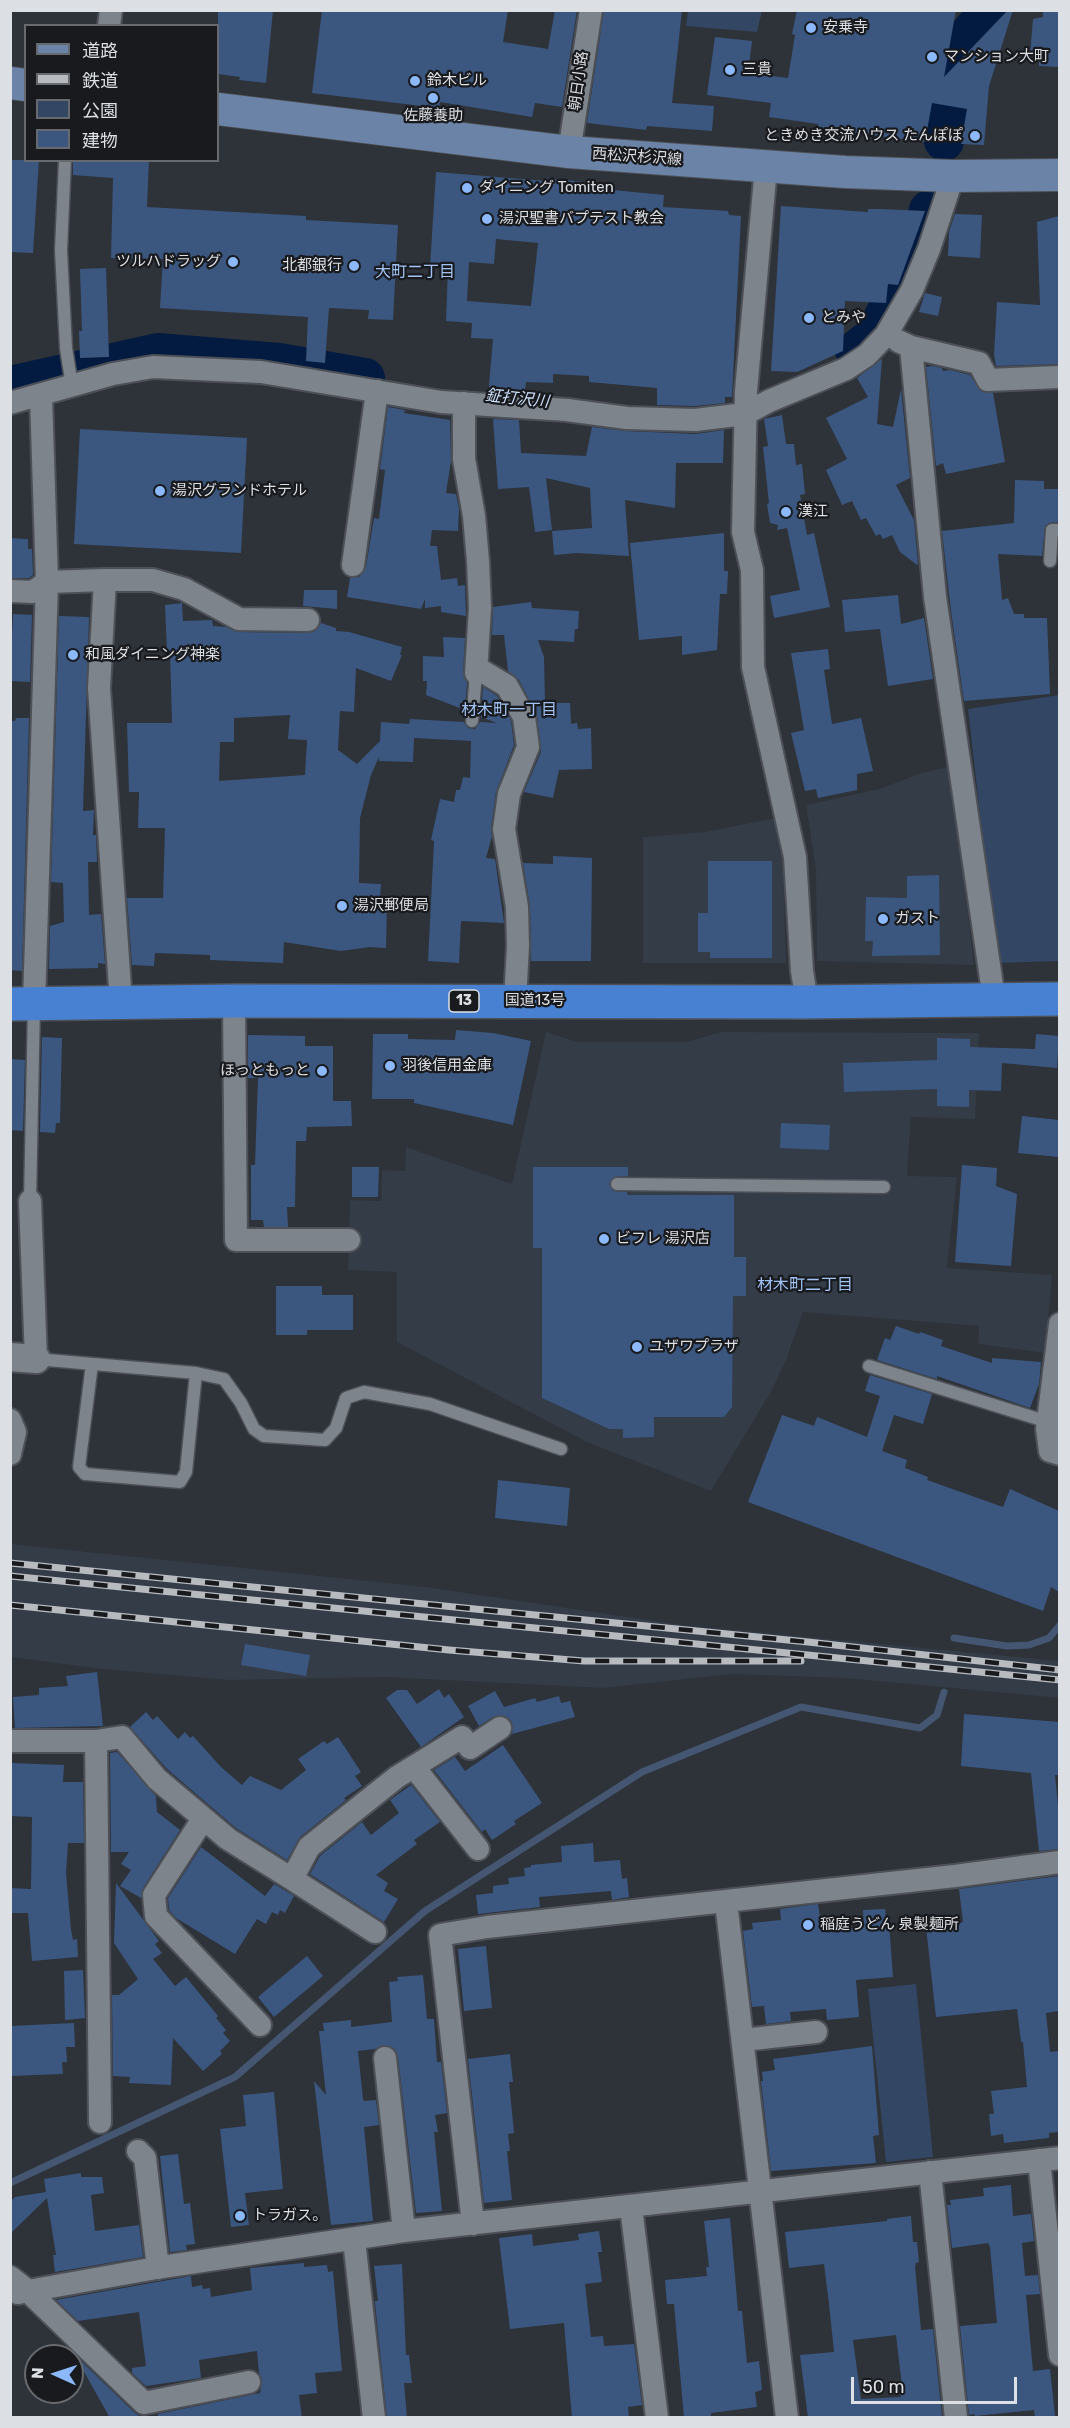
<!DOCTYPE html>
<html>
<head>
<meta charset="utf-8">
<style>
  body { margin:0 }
  #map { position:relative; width:1070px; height:2428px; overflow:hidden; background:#2e3239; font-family:Rubik,"Noto Sans JP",sans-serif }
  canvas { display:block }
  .frame { position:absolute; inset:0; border:12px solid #dcdfe4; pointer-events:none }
  .legend { position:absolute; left:24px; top:24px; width:195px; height:138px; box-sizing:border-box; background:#181a1d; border:2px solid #66696d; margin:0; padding:8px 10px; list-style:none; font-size:18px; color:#dcdfe4 }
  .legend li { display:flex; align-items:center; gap:12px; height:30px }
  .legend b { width:30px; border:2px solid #66696d }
  .north { position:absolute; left:24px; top:2344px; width:60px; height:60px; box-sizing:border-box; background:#181a1d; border:2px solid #66696d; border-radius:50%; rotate:273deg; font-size:16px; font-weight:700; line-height:24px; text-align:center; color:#dcdfe4 }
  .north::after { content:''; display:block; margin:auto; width:21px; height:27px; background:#8cb9fc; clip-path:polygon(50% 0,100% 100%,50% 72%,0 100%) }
  .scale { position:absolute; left:851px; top:2377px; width:166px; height:27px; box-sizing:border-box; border:3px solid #dcdfe4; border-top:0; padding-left:8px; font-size:18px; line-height:21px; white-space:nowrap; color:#dcdfe4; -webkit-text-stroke:4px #181a1d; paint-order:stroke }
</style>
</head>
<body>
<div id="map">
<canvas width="1070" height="2428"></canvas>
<div class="frame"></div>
<ul class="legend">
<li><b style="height:8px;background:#6a83a6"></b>道路</li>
<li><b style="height:8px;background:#b7babf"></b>鉄道</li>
<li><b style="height:16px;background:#334663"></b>公園</li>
<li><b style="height:16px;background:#3b5780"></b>建物</li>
</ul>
<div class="north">N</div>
<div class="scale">50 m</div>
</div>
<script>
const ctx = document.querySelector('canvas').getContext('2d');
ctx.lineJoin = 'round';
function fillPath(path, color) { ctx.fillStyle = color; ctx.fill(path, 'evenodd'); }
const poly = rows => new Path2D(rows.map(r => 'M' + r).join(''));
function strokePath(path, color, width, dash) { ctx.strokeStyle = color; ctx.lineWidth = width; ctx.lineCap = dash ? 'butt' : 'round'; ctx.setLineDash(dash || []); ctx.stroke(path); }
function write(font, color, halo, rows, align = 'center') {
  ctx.font = font + ' Rubik,"Noto Sans JP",sans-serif'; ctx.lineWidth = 4.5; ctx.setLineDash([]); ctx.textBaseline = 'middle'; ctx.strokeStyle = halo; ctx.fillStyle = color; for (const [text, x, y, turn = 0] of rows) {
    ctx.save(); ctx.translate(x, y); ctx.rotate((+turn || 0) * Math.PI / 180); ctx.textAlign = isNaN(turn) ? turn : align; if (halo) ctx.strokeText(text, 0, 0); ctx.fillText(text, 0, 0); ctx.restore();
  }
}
fillPath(poly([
  [950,766,974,965,817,961,816,870,806,805,879,789,919,774],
  [775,818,783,864,786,963,643,963,643,837,705,832],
  [546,1032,578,1042,687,1042,720,1032,979,1033,975,1119,911,1117,907,1176,957,1177,947,1268,1052,1275,1045,1353,978,1344,979,1326,803,1312,786,1360,772,1390,711,1491,587,1442,397,1342,397,1272,348,1270,350,1200,381,1201,382,1170,405,1171,406,1147,512,1184],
  [11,1544,426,1587,682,1625,1059,1661,1060,1698,845,1678,732,1674,603,1688,384,1677,229,1680,102,1669,11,1657]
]), '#333c47');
fillPath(poly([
  [688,11,688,10,762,11,757,32,686,26],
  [1059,695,1059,961,997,963,968,709],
  [916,1984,933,2157,886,2162,868,1989]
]), '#334663');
strokePath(poly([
  [954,1638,1007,1646,1029,1645,1049,1638,1060,1625],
  [10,2183,235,2077,425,1911,642,1772,801,1707,920,1728,937,1715,944,1692]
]), '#445671', 7);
strokePath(poly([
  [944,141,957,59,967,37,990,10],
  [855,351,873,337,919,252,929,210],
  [10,386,158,353,279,363,365,378]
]), '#031b40', 40);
fillPath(poly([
  [218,10,273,10,266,83,239,80,240,77,218,74],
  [322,10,508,10,503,42,548,49,555,10,577,10,562,107,535,103,532,117,440,102,439,108,312,93],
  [604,10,682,10,672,103,714,106,712,131,647,126,646,130,587,123],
  [797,10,956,10,944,77,1008,10,1013,10,989,86,984,145,961,144,967,109,932,103,925,142,856,133,855,139,817,134,818,124,769,117,771,103,707,95,715,37,752,41,748,73,788,78,795,35,792,34],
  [1043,10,1059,10,1059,67,1039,66,1039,55,1030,55,1033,19,1043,17],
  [10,160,39,160,33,253,10,252],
  [73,160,149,160,147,207,306,216,306,220,398,225,393,320,368,319,369,310,329,308,325,363,306,361,308,317,160,308,163,259,111,258,113,178,73,175],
  [436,172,546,181,546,178,594,183,593,188,664,195,663,207,728,211,729,215,741,216,732,397,725,397,725,403,694,406,657,405,657,388,589,382,589,376,553,374,553,383,526,382,525,391,517,391,517,393,491,392,489,385,493,339,471,338,472,323,446,321,448,268,430,267],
  [496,239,538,243,531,306,467,301,469,262,494,264],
  [781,206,868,212,868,209,881,209,925,211,898,285,888,284,886,303,845,301,843,351,797,372,771,371],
  [955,214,982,215,980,258,948,256,949,232],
  [1059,216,1059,364,996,366,994,355,997,302,1040,305,1037,222],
  [106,268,109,357,80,358,79,331,82,331,80,269],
  [925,293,942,297,938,316,919,312],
  [882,359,877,424,893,427,901,389,910,478,896,485,914,520,918,564,917,565,900,552,892,535,883,539,880,534,876,536,866,518,861,520,852,501,842,505,826,470,847,459,826,418,868,397,857,378],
  [932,366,942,368,943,371,950,370,970,375,981,391,993,393,1005,462,946,474,943,463,936,466,926,367],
  [388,407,405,410,404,413,450,420,451,461,446,493,456,494,459,509,458,531,432,530,430,546,437,546,441,580,457,578,458,586,465,585,466,616,441,612,441,606,425,608,425,599,421,609,347,597,350,578,359,577,366,567,374,518,379,519,385,470,380,469],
  [782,415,786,444,794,444,796,465,802,464,805,494,800,495,807,535,814,533,830,607,774,618,770,596,800,590,787,528,777,530,778,525,770,523,767,504,769,503,763,447,768,446,764,419],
  [493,419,519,420,521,453,586,456,592,427,626,431,695,434,724,430,723,463,676,463,675,508,625,500,629,556,577,553,554,555,552,531,592,528,590,488,546,478,552,530,535,532,529,487,498,489],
  [80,429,247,438,241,553,74,544],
  [1015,480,1044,481,1044,489,1059,489,1059,522,1049,523,1045,526,1042,556,998,554,1002,600,1008,598,1014,614,1024,614,1024,618,1047,618,1050,694,964,701,951,611,942,531,1014,523],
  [724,533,724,571,728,571,727,594,720,594,717,650,682,655,682,636,639,640,630,543],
  [10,538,28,539,28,549,32,549,33,575,29,578,10,578],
  [304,590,337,590,337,609,303,606],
  [898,595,901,624,924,618,933,679,888,686,880,629,845,632,842,600],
  [531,602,532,608,579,611,578,629,575,629,574,642,538,640,544,657,545,703,570,703,571,724,577,723,578,729,591,728,592,769,559,770,553,798,524,792,541,752,537,715,519,680,508,671,504,635,492,635,493,607],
  [182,603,183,621,212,620,213,626,226,627,238,632,308,633,315,631,321,623,336,628,336,631,349,632,402,647,400,655,402,655,391,681,356,668,354,712,340,711,338,750,357,764,380,741,381,722,409,724,410,719,464,722,468,728,475,729,480,722,497,723,481,717,483,687,497,696,511,721,514,745,496,792,491,827,492,836,486,858,495,859,504,923,461,921,459,963,428,961,434,841,431,840,440,799,454,802,456,790,460,790,463,777,470,778,471,741,414,738,413,762,379,761,379,757,371,775,360,818,359,883,381,884,380,901,387,901,386,948,370,947,341,951,284,942,283,963,210,960,210,955,155,953,154,966,132,965,127,898,163,898,165,828,138,828,139,792,129,792,127,723,172,723,170,651,167,651,165,605],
  [290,715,288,739,307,740,305,775,219,781,220,742,234,742,234,718],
  [13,614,32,615,30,682,10,681],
  [59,616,89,617,83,811,94,810,93,835,96,835,97,862,88,862,89,915,101,914,105,964,98,963,98,968,49,969,50,926,64,922,63,883,51,882],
  [443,637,465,638,463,672,467,683,465,710,426,695,427,681,423,681,423,656,444,657],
  [828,649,830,669,824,670,832,724,861,718,873,771,857,774,857,790,818,798,816,789,805,791,791,733,804,730,791,653],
  [16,718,29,718,22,971,10,970,10,721,15,721],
  [553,856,592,858,591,961,531,961,530,906,523,863,553,864],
  [708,861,772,861,772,958,710,958,710,952,698,952,698,913,708,913],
  [939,875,940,955,872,956,873,941,865,941,866,897,907,898,907,876],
  [456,1030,493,1033,531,1041,513,1125,414,1103,414,1099,372,1099,373,1034,408,1034,408,1039,455,1040],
  [1036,1034,1059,1036,1057,1068,1002,1063,1001,1091,969,1090,969,1107,937,1106,937,1089,844,1092,843,1063,937,1060,937,1038,970,1039,970,1047,1035,1049],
  [248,1035,305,1036,305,1046,333,1046,333,1101,351,1101,352,1126,307,1127,306,1141,296,1141,295,1207,287,1207,288,1227,264,1227,263,1220,251,1220,251,1165,255,1165,258,1078,248,1078],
  [42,1037,62,1038,60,1123,56,1123,55,1133,40,1132],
  [10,1059,25,1060,23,1131,10,1130],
  [1022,1116,1059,1120,1058,1157,1018,1153],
  [781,1123,830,1125,829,1150,780,1148],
  [962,1165,997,1168,996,1186,1017,1194,1011,1266,955,1262],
  [352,1167,379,1167,378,1197,352,1197],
  [533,1167,628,1167,628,1176,614,1177,609,1184,613,1191,627,1192,627,1195,734,1195,734,1257,746,1257,746,1296,733,1296,732,1407,724,1417,654,1417,654,1437,623,1438,623,1429,609,1429,542,1398,542,1248,533,1248],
  [276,1286,322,1286,322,1295,353,1295,353,1330,307,1330,307,1335,276,1335],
  [896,1326,919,1334,920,1332,943,1340,941,1346,992,1363,992,1358,1041,1362,1039,1384,1030,1408,937,1376,937,1379,877,1360,885,1338,890,1340],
  [870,1375,932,1394,923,1424,894,1415,882,1451,907,1460,905,1468,928,1477,927,1480,1003,1507,1010,1489,1059,1511,1059,1592,1051,1587,1043,1611,748,1502,782,1415,814,1426,817,1417,867,1437,880,1396,865,1391],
  [498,1480,570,1488,567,1526,495,1518],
  [245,1644,310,1655,306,1676,241,1665],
  [97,1672,103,1726,15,1728,13,1697,39,1695,39,1688,68,1686,66,1676],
  [439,1689,444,1698,449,1694,464,1717,421,1747,386,1698,397,1690,407,1690,417,1704],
  [495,1691,504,1707,535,1698,537,1702,559,1696,561,1703,570,1701,575,1717,512,1734,513,1728,511,1721,505,1716,493,1717,479,1726,468,1706],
  [146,1712,153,1720,157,1716,178,1739,185,1732,190,1738,193,1736,221,1767,242,1785,250,1776,281,1790,306,1770,298,1759,324,1741,327,1744,338,1737,361,1772,355,1776,362,1786,344,1798,346,1800,300,1837,287,1860,236,1828,167,1769,130,1727],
  [964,1714,1059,1722,1059,1775,1055,1775,1059,1816,1059,1849,1039,1851,1031,1773,961,1766],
  [503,1745,542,1803,514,1821,516,1824,492,1840,485,1829,482,1832,434,1770,455,1757,465,1771],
  [117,1752,156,1796,157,1812,180,1830,143,1888,141,1898,120,1886,131,1870,121,1864,129,1852,111,1852,110,1753],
  [10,1763,64,1765,63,1782,83,1782,84,1843,68,1843,66,1873,71,1930,73,1940,77,1939,78,1957,32,1961,28,1913,10,1913,10,1888,31,1889,32,1817,10,1816],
  [411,1785,440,1822,414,1840,417,1844,376,1875,388,1883,384,1891,398,1899,384,1922,310,1874,320,1856,362,1822,371,1835,399,1813,390,1800],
  [593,1843,594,1862,620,1860,622,1879,627,1878,629,1897,612,1900,611,1891,539,1897,540,1907,478,1914,476,1895,493,1893,493,1886,509,1884,508,1878,525,1876,524,1868,531,1867,531,1865,562,1862,561,1846],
  [201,1847,265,1896,274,1884,294,1896,285,1913,280,1910,278,1915,272,1912,266,1924,257,1919,235,1954,176,1918,169,1910,168,1898],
  [1059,1876,1059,2011,1046,2013,1050,2052,1059,2051,1059,2132,1049,2133,1049,2138,1004,2143,1003,2134,991,2136,989,2114,994,2114,991,2091,1027,2087,1023,2042,1021,2042,1017,2009,936,2017,926,1927,963,1922,959,1889],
  [116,1883,159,1941,155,1944,162,1953,153,1959,175,1986,186,1977,218,2016,216,2018,226,2030,223,2033,230,2041,220,2051,222,2054,203,2071,173,2038,171,2085,129,2083,130,2077,113,2076,112,1995,119,1995,138,1979,114,1943],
  [818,1904,822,1931,864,1927,863,1910,885,1909,887,1924,889,1923,893,1977,856,1980,859,2017,827,2020,826,2009,790,2012,791,2021,766,2024,764,2006,752,2007,743,1931,753,1929,752,1923,781,1920,780,1909],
  [486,1946,492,2008,464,2011,458,1949],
  [307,1956,323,1976,274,2017,258,1997],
  [83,1970,85,2018,65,2020,64,1971],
  [423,1975,427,2019,434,2019,437,2062,441,2062,447,2113,435,2115,438,2132,434,2132,442,2211,416,2213,398,2057,394,2048,383,2045,375,2049,358,2051,363,2099,364,2101,376,2100,379,2125,364,2127,373,2221,331,2225,314,2081,326,2095,319,2031,324,2031,323,2023,351,2020,351,2027,392,2022,389,1982,398,1981,397,1977],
  [74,2023,75,2047,66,2047,67,2062,62,2062,63,2074,10,2076,10,2026],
  [872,2046,879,2135,873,2136,876,2163,771,2171,761,2081,763,2081,762,2072,775,2070,773,2059],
  [510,2054,513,2082,509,2082,514,2133,508,2134,510,2151,507,2151,512,2200,484,2203,468,2059],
  [274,2092,283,2189,245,2193,249,2225,231,2227,220,2129,246,2126,243,2095],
  [178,2154,184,2204,190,2203,195,2244,186,2245,187,2250,170,2252,160,2156],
  [81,2173,81,2177,102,2177,104,2193,91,2195,95,2231,139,2225,143,2257,55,2272,53,2255,56,2255,47,2198,10,2234,10,2202,15,2197,46,2192,44,2179],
  [1011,2185,1013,2216,1031,2214,1034,2241,1022,2243,1025,2276,1038,2275,1040,2294,1026,2295,1033,2371,1050,2369,1055,2416,1035,2418,1034,2410,975,2416,974,2414,969,2415,960,2326,997,2323,990,2247,988,2243,952,2248,947,2205,951,2205,950,2200,984,2196,983,2188],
  [911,2216,913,2242,917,2242,919,2262,916,2263,915,2267,921,2330,933,2329,942,2417,808,2418,800,2355,834,2352,829,2304,824,2264,789,2268,785,2232,887,2221,887,2219],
  [896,2335,902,2386,899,2386,901,2397,861,2399,853,2340],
  [730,2218,738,2311,742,2311,747,2363,759,2361,762,2390,755,2392,757,2407,711,2413,711,2418,684,2418,674,2304,667,2304,665,2280,707,2276,706,2267,709,2267,704,2221],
  [599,2231,602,2252,598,2252,602,2282,585,2284,591,2337,603,2336,604,2346,634,2344,642,2405,628,2407,629,2418,572,2418,564,2323,510,2329,499,2238,532,2234,533,2246,579,2240,578,2234],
  [304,2263,304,2267,327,2265,328,2272,333,2271,342,2371,315,2373,317,2393,299,2395,302,2418,158,2418,158,2414,260,2393,262,2380,259,2373,257,2351,199,2360,201,2378,146,2386,132,2373,132,2368,146,2366,139,2312,78,2321,56,2300,191,2276,192,2287,202,2285,203,2289,210,2288,211,2297,252,2290,250,2268],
  [402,2264,406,2355,409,2355,412,2383,404,2383,407,2418,387,2418,375,2303,375,2301,378,2301,374,2266],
  [80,2360,135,2413,142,2418,110,2418,78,2361]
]), '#3b5780');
const service = poly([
  [65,160,61,250,66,348,72,386],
  [1050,561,1052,530,1060,530],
  [472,721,476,673],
  [617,1184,884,1187],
  [30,1201,34,1005],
  [36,1359,196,1373,224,1379,241,1403,254,1429,264,1436,325,1440,336,1428,346,1398,364,1392,430,1404,561,1449],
  [92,1364,79,1467,85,1474,180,1482,186,1472,196,1373],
  [869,1366,1048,1422]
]);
const minor = poly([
  [109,26,111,10],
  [569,152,591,10],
  [766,167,746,391,743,532,752,570,753,667,795,857,802,971,807,1002],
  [898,341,911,347,979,363,988,380,1060,377],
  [911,347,935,597,994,999],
  [41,396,47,582,105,580,99,688,121,1002],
  [10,403,113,374,153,367,261,372,441,402,567,410,627,418,695,420,745,414,769,401,846,369,867,355,886,335,912,290,929,249,953,176],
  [464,403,464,459,474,516,478,561,480,608,476,673],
  [353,565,377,391],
  [105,580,153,580,184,589,239,619,308,620],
  [10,591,33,592,47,582],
  [477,668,507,686,524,717,528,747,509,794,504,829,517,907,518,946,515,1001],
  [234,1001,236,1240,349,1240],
  [34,1004,47,582],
  [30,1201,36,1359],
  [1060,1324,1047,1429,1050,1451,1060,1454],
  [10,1420,15,1432,10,1454],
  [10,1741,96,1741,122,1737,157,1779,228,1839,292,1879,309,1847,397,1777,462,1737,470,1748,500,1728],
  [96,1741,100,2122],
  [414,1767,478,1849],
  [203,1819,154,1895,156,1916,260,2025],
  [292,1879,375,1932],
  [726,1902,787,2418],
  [743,2040,816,2032],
  [385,2058,404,2231],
  [138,2151,145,2158,158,2268],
  [1039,2160,1060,2355],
  [930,2172,956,2418],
  [631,2207,657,2418],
  [473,2224,440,1935,487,1927,955,1876,1060,1862],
  [354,2240,374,2418],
  [10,2277,28,2291,162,2267,404,2231,1060,2158],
  [18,2293,28,2291,144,2403,249,2382]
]);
const tertiary = poly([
  [10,1357,36,1359]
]);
const secondary = poly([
  [10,83,26,85],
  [218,109,569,152,845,172,953,176,1060,175]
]);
const trunk = poly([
  [10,1004,234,1001,807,1002,1060,999]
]);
strokePath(service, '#4d5157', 15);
strokePath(minor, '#4d5157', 26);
strokePath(tertiary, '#4d5157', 32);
strokePath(secondary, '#4d5157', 34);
strokePath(trunk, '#4d5157', 36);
strokePath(service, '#7e848c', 12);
strokePath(minor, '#7e848c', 22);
strokePath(tertiary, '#7e848c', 28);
strokePath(secondary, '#6a83a6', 32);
strokePath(trunk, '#4881d1', 33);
const rail = poly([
  [10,1563,808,1642,1060,1670],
  [10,1576,1060,1680],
  [10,1605,449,1650,584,1661,801,1661]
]);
strokePath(rail, '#b7babf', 7);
strokePath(rail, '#181a1d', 4.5, [14]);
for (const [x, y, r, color] of [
  [811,28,6,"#8cb9fc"],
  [932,57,6,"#8cb9fc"],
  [730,70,6,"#8cb9fc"],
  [415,81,6,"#8cb9fc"],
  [433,98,6,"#8cb9fc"],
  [975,136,6,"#8cb9fc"],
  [467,188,6,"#8cb9fc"],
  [487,219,6,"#8cb9fc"],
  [233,262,6,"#8cb9fc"],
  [354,266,6,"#8cb9fc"],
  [809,318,6,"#8cb9fc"],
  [160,491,6,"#8cb9fc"],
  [786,512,6,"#8cb9fc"],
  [73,655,6,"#8cb9fc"],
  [342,906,6,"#8cb9fc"],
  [883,919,6,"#8cb9fc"],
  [390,1066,6,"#8cb9fc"],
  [322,1071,6,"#8cb9fc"],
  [604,1239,6,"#8cb9fc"],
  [637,1347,6,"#8cb9fc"],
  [808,1925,6,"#8cb9fc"],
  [240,2216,6,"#8cb9fc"]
]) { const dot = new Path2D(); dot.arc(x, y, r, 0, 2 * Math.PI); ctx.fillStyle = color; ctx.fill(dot); strokePath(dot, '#181a1d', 2); }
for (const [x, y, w] of [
  [464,1001,30]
]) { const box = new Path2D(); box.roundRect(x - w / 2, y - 11, w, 22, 4.5); ctx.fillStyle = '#181a1d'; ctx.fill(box); strokePath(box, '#dcdfe4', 1.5); }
write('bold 14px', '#dcdfe4', null, [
  ["13",464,1001]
]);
write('15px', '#dcdfe4', '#181a1d', [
  ["安乗寺",823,28],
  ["マンション大町",944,57],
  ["三貴",742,70],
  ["鈴木ビル",427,81],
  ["佐藤養助",433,116,"center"],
  ["ときめき交流ハウス たんぽぽ",963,136,"right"],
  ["ダイニング Tomiten",479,188],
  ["湯沢聖書バプテスト教会",499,219],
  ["ツルハドラッグ",221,262,"right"],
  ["北都銀行",342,266,"right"],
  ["とみや",821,318],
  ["湯沢グランドホテル",172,491],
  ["漢江",798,512],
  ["和風ダイニング神楽",85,655],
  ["湯沢郵便局",354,906],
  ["ガスト",895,919],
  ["羽後信用金庫",402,1066],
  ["ほっともっと",310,1071,"right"],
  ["ビフレ 湯沢店",616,1239],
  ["ユザワプラザ",649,1347],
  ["稲庭うどん 泉製麺所",820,1925],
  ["トラガス。",252,2216]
], 'left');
write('15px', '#dcdfe4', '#181a1d', [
  ["朝日小路",579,81,-82],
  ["西松沢杉沢線",637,157,4],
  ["国道13号",535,1001]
]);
write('16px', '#a0c2f4', '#181a1d', [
  ["大町二丁目",415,272],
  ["材木町一丁目",509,710],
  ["材木町二丁目",805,1285]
]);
write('italic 16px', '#cbdef9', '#181a1d', [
  ["鉦打沢川",517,399,6]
]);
</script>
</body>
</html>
